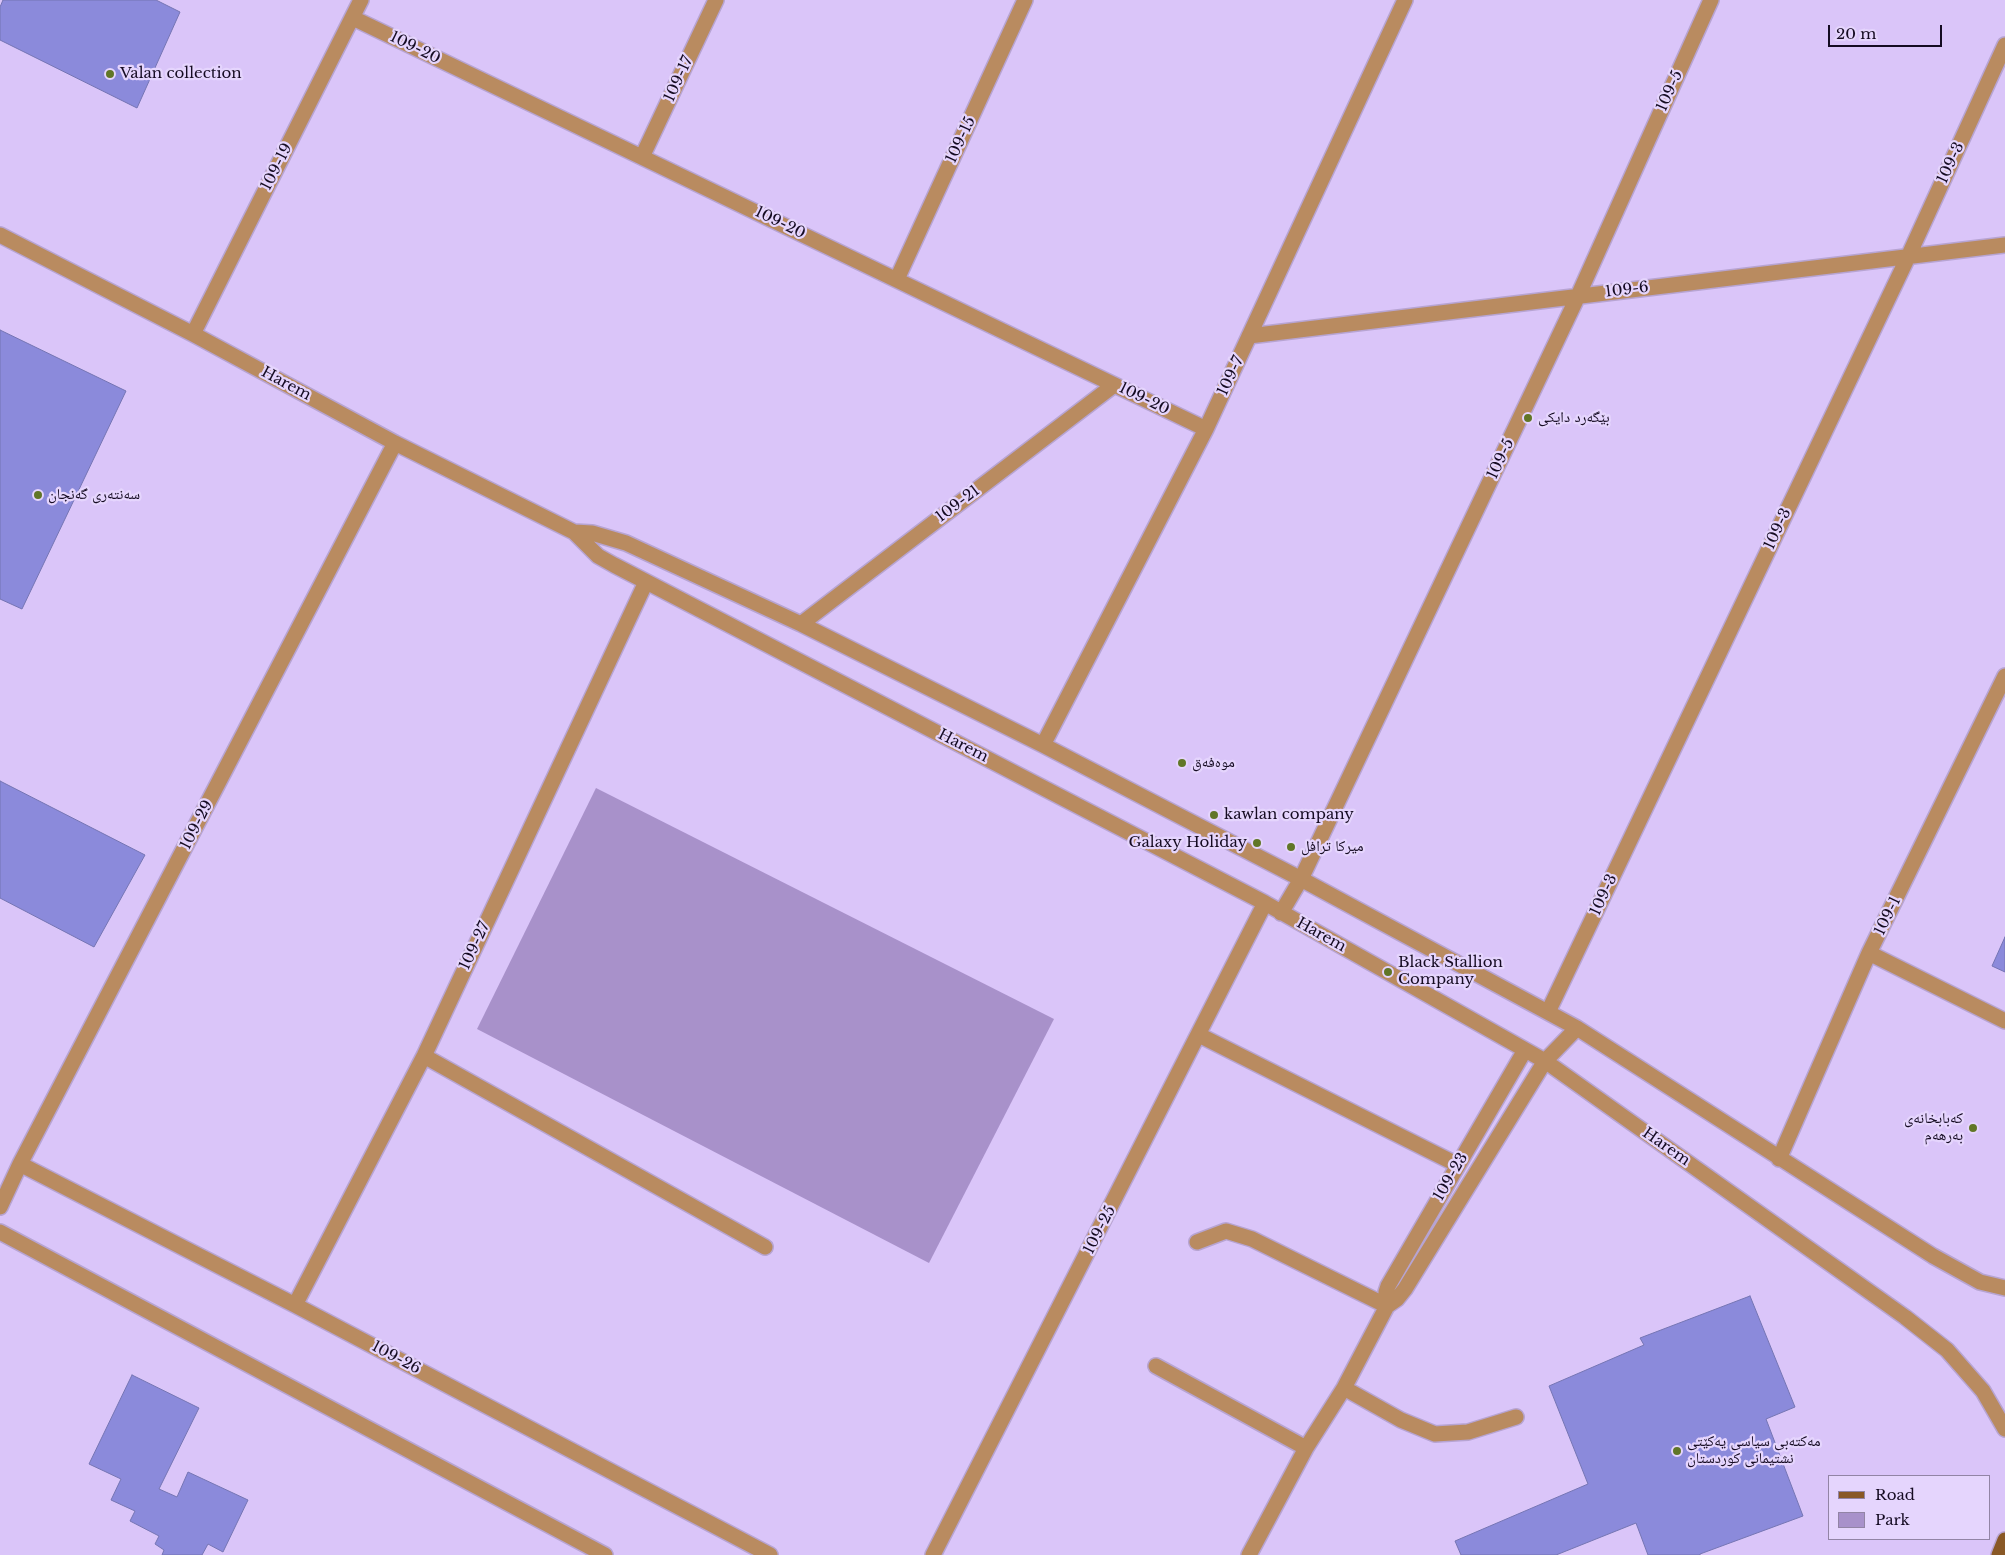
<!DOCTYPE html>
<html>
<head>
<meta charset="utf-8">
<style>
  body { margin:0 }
  #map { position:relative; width:2005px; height:1555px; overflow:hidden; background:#dac5f9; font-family:"Libre Baskerville",serif }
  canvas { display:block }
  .legend { position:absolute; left:1828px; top:1475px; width:162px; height:65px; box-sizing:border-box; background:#e5d5fd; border:1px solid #9284a5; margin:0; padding:6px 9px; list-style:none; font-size:15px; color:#150b22 }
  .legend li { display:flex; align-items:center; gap:10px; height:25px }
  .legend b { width:25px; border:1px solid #9284a5 }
  .scale { position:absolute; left:1828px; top:25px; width:114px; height:22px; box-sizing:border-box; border:2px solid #150b22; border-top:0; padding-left:6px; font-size:15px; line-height:18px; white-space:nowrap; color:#150b22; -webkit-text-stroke:4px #e5d5fd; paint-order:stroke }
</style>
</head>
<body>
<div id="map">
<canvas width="2005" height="1555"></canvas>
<ul class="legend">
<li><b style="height:6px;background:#895826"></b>Road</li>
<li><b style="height:14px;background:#a891ca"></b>Park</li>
</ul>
<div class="scale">20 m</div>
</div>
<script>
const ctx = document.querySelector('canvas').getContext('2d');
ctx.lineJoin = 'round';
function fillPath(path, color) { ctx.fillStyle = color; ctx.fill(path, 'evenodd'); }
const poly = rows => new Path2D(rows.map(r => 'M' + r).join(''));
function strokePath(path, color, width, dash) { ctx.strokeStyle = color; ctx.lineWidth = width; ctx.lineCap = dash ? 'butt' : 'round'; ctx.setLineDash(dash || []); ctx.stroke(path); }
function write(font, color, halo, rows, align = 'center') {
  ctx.font = font + ' "Libre Baskerville","Noto Naskh Arabic",serif'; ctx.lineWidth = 4.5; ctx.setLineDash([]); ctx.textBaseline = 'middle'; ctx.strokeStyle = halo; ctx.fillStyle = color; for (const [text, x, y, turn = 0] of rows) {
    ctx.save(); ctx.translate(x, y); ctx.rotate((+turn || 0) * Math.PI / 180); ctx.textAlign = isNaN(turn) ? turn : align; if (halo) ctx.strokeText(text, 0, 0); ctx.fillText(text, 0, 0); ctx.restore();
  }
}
fillPath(poly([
  [596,788,1054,1019,929,1263,477,1029]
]), '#a891ca');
const building = poly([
  [3,0,156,0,180,12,137,108,0,40,0,7,3,0],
  [0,330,126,391,22,609,0,599,0,330],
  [0,781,145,855,94,947,0,898,0,781],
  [2005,937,2005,972,1992,966,2005,937],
  [1750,1296,1795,1407,1766,1419,1803,1516,1700,1554,1700,1555,1648,1555,1636,1523,1556,1555,1461,1555,1455,1541,1588,1484,1549,1386,1644,1345,1640,1338,1750,1296],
  [132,1375,199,1408,159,1489,177,1497,188,1472,248,1500,223,1552,208,1544,202,1555,162,1555,164,1550,155,1544,159,1536,130,1521,135,1511,111,1500,121,1479,89,1464,132,1375]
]);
fillPath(building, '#8b8adb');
strokePath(building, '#7575b3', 1);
const minor = poly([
  [353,18,1206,429],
  [642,157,716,0],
  [0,235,193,334,395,443,574,532,598,556,614,565,1265,903,1545,1061,1905,1317,1947,1350,1983,1391,2005,1429],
  [897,279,1025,0],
  [193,334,361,0],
  [1249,336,2005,245],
  [574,532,592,533,626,543,801,624,1043,745,1301,879,1577,1028,1933,1256,1980,1282,2005,1288],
  [801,624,1114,385],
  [1043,745,1206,429,1405,0],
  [1281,913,1301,879,1578,296,1711,0],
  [1869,953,2005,1021],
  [1548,1012,1908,257,2005,45],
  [1199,1035,1458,1165],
  [424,1056,765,1247],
  [1779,1159,1869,953,2005,676],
  [20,1164,295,1305,770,1555],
  [0,1207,20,1164,395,443],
  [0,1232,605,1555],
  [1197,1242,1226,1231,1252,1239,1387,1306],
  [295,1305,424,1056,646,582],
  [1387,1306,1386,1292,1388,1286,1525,1050],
  [1156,1366,1306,1448],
  [1344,1388,1401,1420,1435,1434,1468,1432,1516,1417],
  [933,1555,1265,903],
  [1249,1555,1306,1448,1344,1388,1387,1306,1397,1299,1405,1289,1545,1061,1577,1028]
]);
const major = poly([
  [1999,1555,2005,1540]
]);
strokePath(minor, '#b7a4d2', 18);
strokePath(major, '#b7a4d2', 18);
strokePath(minor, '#b98b60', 15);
strokePath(major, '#895826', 15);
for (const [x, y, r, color] of [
  [110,74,5,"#617627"],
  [1528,418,5,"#617627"],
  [38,495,5,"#617627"],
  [1182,763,5,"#617627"],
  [1214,815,5,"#617627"],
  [1257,843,5,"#617627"],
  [1291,847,5,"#617627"],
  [1388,972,5,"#617627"],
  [1973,1128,5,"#617627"],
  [1677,1451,5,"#617627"]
]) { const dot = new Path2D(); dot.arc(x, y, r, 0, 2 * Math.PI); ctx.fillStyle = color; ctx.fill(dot); strokePath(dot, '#e5d5fd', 2); }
write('15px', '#150b22', '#e5d5fd', [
  ["109-20",415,48,26],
  ["109-17",679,79,-65],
  ["109-5",1670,91,-66],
  ["109-15",961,140,-65],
  ["109-3",1951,163,-65],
  ["109-19",277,167,-63],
  ["109-20",780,223,26],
  ["109-6",1627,290,-7],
  ["109-7",1231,376,-65],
  ["Harem",286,384,28],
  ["109-20",1144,399,26],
  ["109-5",1501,459,-65],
  ["109-21",958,504,-37],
  ["109-3",1778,529,-65],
  ["Harem",963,746,27],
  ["109-29",197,825,-63],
  ["109-3",1604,895,-65],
  ["109-1",1888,916,-64],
  ["Harem",1321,935,29],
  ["109-27",475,946,-65],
  ["Harem",1666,1147,35],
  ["109-23",1451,1177,-60],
  ["109-25",1100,1230,-63],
  ["109-26",396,1358,28]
]);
write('15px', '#150b22', '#e5d5fd', [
  ["Valan collection",120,74],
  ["بێگەرد دایکی",1538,418],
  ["سەنتەری گەنجان",48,495],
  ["موەفەق",1192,763],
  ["kawlan company",1224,815],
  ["Galaxy Holiday",1247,843,"right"],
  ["ميركا ترافل",1301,847],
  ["Black Stallion",1398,963],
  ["Company",1398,980],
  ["کەبابخانەی",1963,1119,"right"],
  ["بەرهەم",1963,1136,"right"],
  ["مەکتەبی سیاسی یەکێتی",1687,1442],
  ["نشتیمانی کوردستان",1687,1459]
], 'left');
</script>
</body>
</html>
